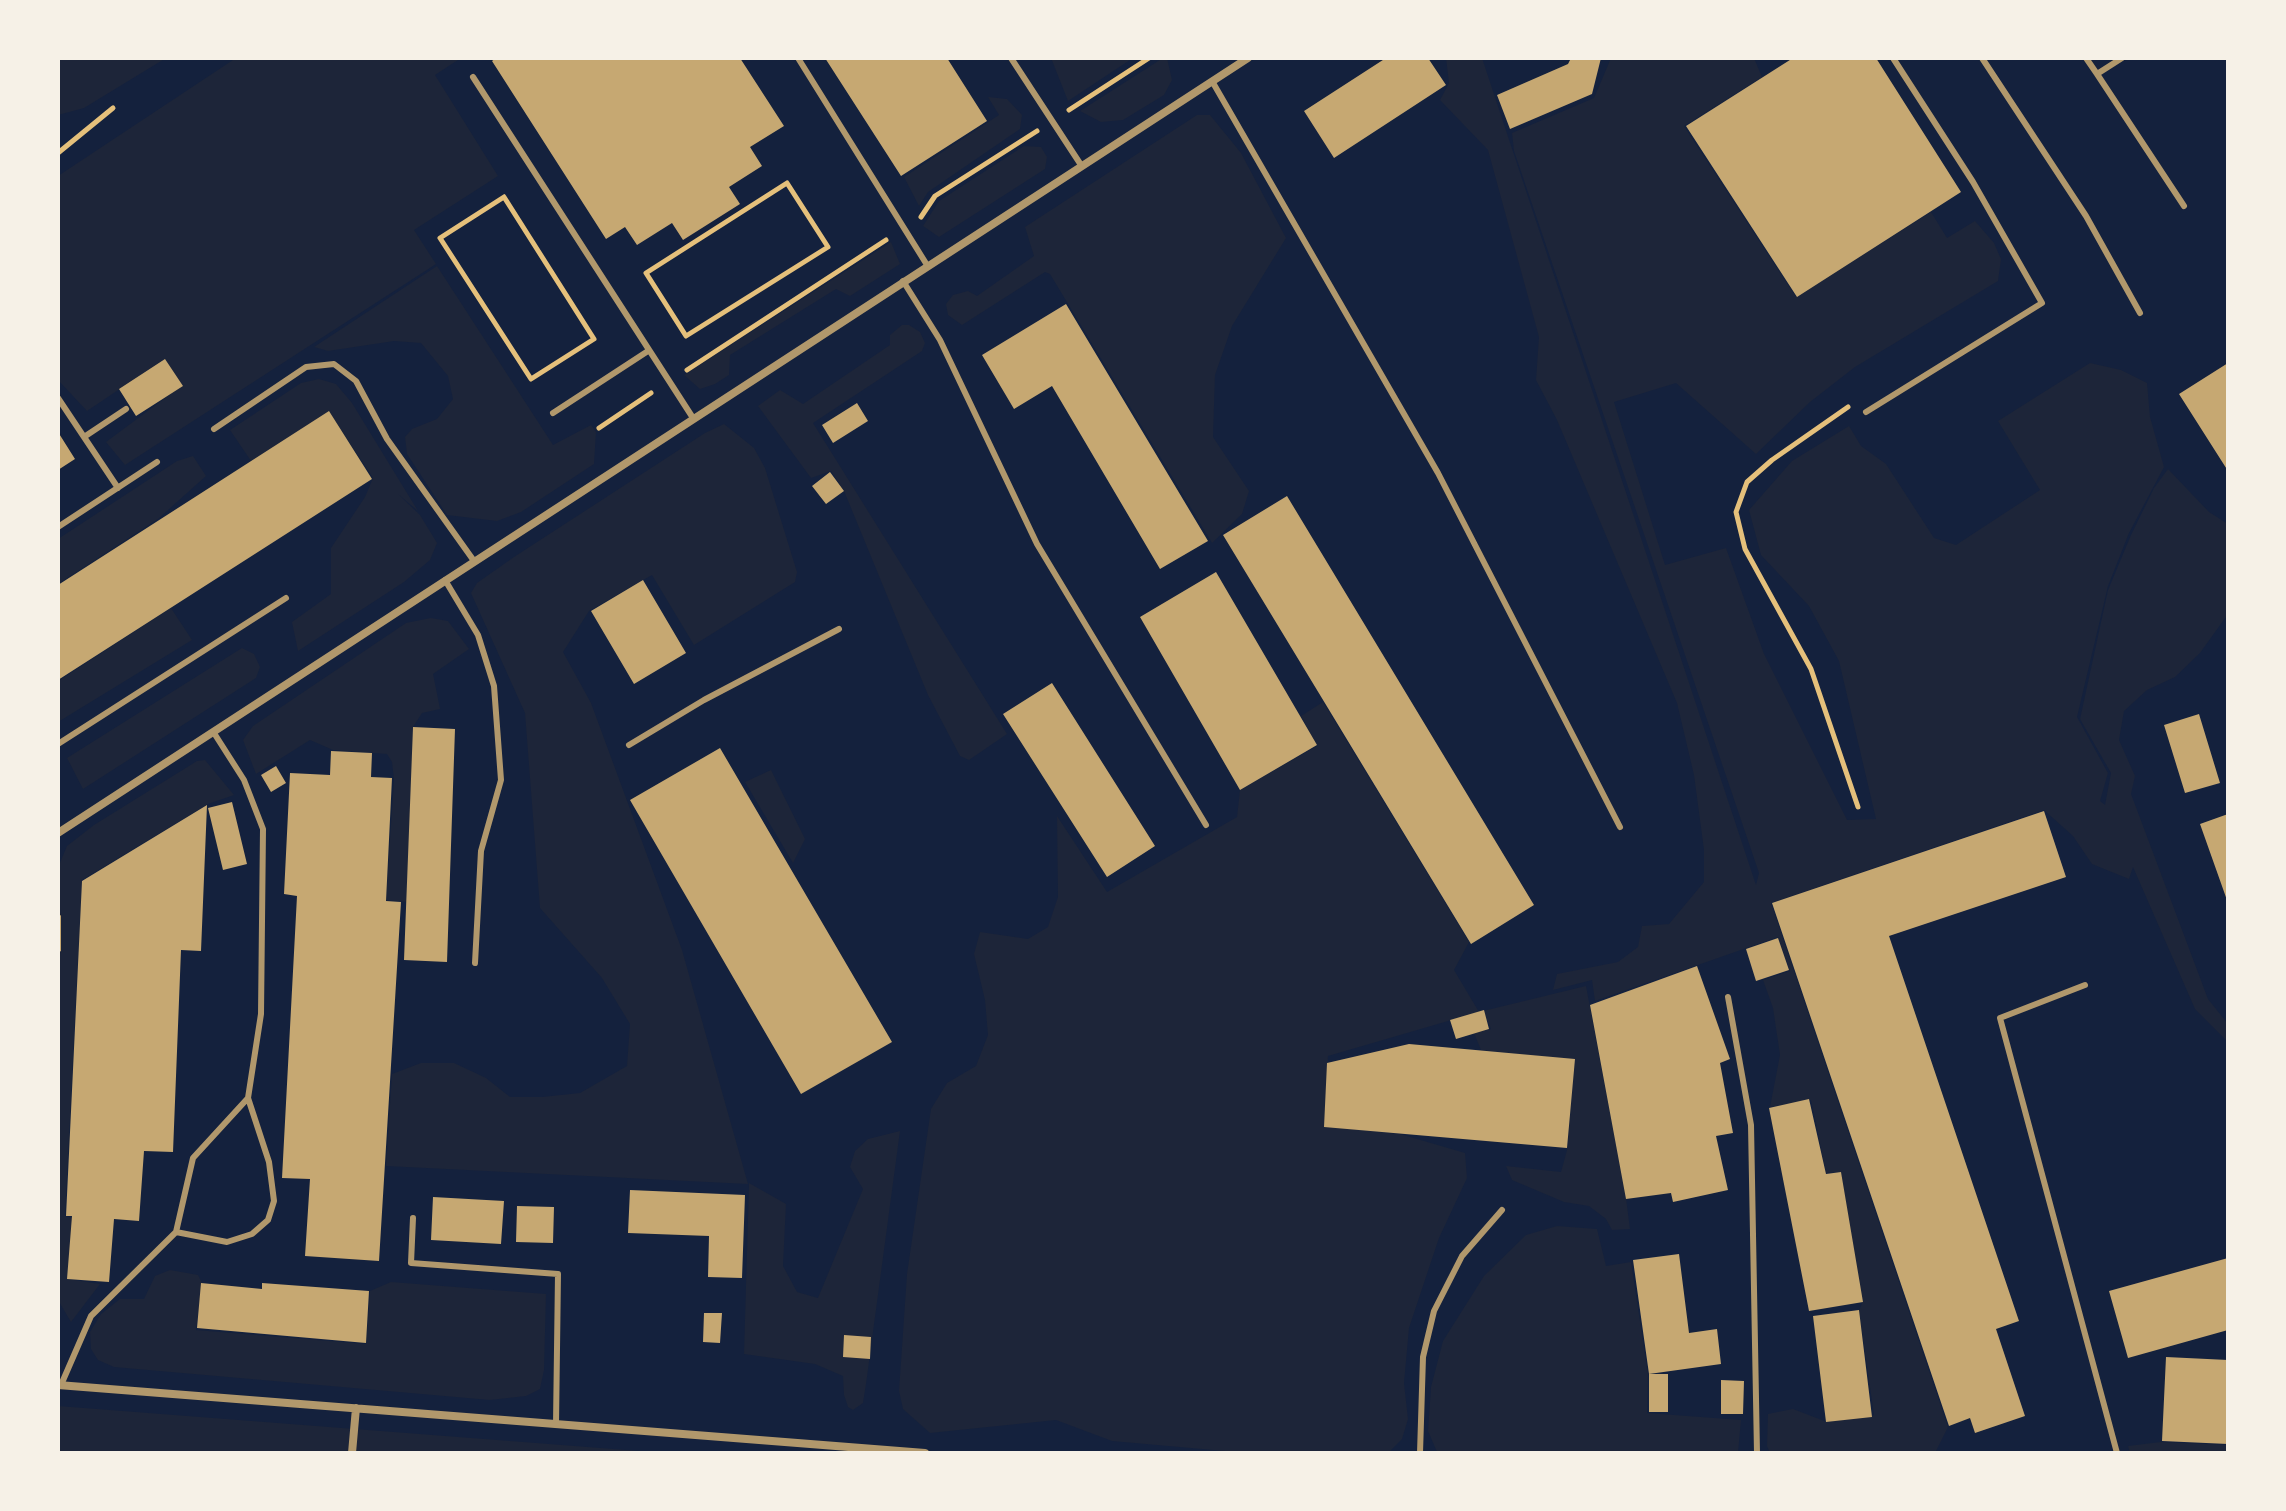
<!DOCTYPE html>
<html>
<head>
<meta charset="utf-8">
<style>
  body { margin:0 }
  #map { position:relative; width:2286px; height:1511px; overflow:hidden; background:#14213d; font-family:"Open Sans",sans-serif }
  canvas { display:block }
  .frame { position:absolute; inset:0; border:60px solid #f6f1e7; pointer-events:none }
</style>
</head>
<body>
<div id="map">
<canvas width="2286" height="1511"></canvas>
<div class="frame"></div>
</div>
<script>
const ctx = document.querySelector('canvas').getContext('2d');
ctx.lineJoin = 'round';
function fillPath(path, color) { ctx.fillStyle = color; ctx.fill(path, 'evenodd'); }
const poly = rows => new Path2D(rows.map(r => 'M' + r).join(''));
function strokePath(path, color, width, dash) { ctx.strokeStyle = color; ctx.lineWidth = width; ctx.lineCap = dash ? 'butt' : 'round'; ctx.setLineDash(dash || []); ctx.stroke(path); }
fillPath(poly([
  [58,58,166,58,84,108,58,115],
  [236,58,461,58,435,75,498,176,414,230,436,264,125,465,106,442,180,387,163,360,87,411,58,380,58,176],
  [1051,58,1133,58,1068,101],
  [1163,58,1167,58,1172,80,1164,95,1123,120,1101,122,1080,111],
  [1446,58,1482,58,1756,885,1759,873,1514,151,1512,133,1594,98,1611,58,1754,58,1762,77,1684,126,1796,297,1931,212,1947,238,1975,221,1994,243,2001,259,1998,281,1855,367,1810,402,1756,454,1676,383,1614,402,1665,565,1726,548,1764,654,1847,820,1876,819,1839,661,1809,606,1761,555,1749,510,1792,461,1849,426,1861,446,1886,464,1934,538,1956,545,2040,490,1998,421,2090,363,2121,370,2147,383,2150,417,2164,467,2129,533,2108,586,2077,717,2108,773,2100,801,2105,805,2111,773,2080,719,2108,590,2131,535,2154,488,2168,469,2209,512,2228,524,2228,614,2200,653,2175,677,2147,690,2124,711,2119,740,2135,776,2131,794,2208,999,2228,1024,2228,1042,2195,1009,2133,867,2129,879,2092,864,2073,836,2044,810,1771,903,1948,1427,1935,1453,1770,1453,1767,1446,1768,1414,1793,1409,1827,1422,1874,1415,1859,1311,1862,1303,1841,1172,1826,1173,1811,1100,1770,1107,1780,1055,1773,1008,1763,980,1790,971,1778,937,1595,1001,1592,980,1553,990,1557,974,1618,962,1638,947,1642,926,1669,924,1704,882,1704,850,1694,775,1677,703,1557,420,1536,380,1539,337,1488,150,1440,100,1449,83],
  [988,97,1007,99,1022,115,1020,129,928,192,919,206,904,177,999,115],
  [1197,115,1210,115,1241,153,1286,238,1232,326,1215,375,1213,437,1249,491,1242,514,1212,543,1050,274,1045,272,962,325,948,315,946,304,953,295,968,291,977,296,1034,256,1025,227],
  [1024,146,1041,147,1047,157,1045,169,939,237,923,226,939,201],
  [891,242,900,264,850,296,836,289,730,355,729,375,715,384,700,389,684,375],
  [437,266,553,445,591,425,596,432,594,464,521,512,497,521,447,515,407,454,405,437,412,429,437,419,453,399,448,376,421,343,394,341,328,351,314,347],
  [902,325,909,325,920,332,925,343,922,351,813,423,1007,734,969,760,960,756,928,695,844,491,831,471,811,478,758,406,780,390,803,404,890,345,890,335],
  [319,379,336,384,352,403,418,511,398,494,420,515,437,543,430,560,404,582,298,651,292,622,331,594,331,548,365,497,373,478,329,412,251,461,230,430,301,383],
  [724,424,754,448,765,468,797,572,795,582,694,645,652,575,589,611,563,652,591,703,682,950,748,1184,386,1166,392,1074,421,1063,454,1063,486,1078,510,1097,542,1097,580,1093,627,1066,630,1024,602,978,540,908,525,713,471,593,477,583,514,557,705,433],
  [193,456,206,476,158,519,58,584,58,539,177,461],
  [171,608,192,640,58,722,58,681],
  [431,618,448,621,469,649,433,674,440,709,422,713,413,727,407,902,386,900,394,780,392,762,387,754,333,750,310,740,256,774,243,740,253,726,406,623],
  [242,648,254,654,260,667,256,678,83,789,67,758],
  [1323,702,1469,942,1454,970,1479,1012,1328,1056,1324,1126,1400,1134,1465,1153,1467,1178,1439,1238,1409,1328,1404,1383,1408,1419,1402,1439,1388,1453,1247,1453,1112,1441,1056,1420,930,1433,903,1409,899,1391,907,1274,931,1109,947,1083,976,1066,988,1035,985,1000,974,954,980,932,1028,939,1048,927,1058,897,1057,816,1107,892,1237,817,1240,790,1317,746,1301,716],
  [205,760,234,795,208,804,82,880,65,1216,73,1218,68,1279,100,1284,71,1322,58,1300,59,865,67,846,94,825,197,761],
  [771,770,805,839,793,863,745,782],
  [1586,986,1626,1198,1630,1229,1612,1230,1606,1219,1589,1206,1564,1202,1512,1180,1506,1166,1561,1172,1567,1150,1575,1060,1481,1050,1474,1033,1491,1029,1483,1011],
  [900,1131,866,1384,863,1403,853,1410,848,1407,844,1395,843,1376,815,1364,744,1354,749,1183,786,1204,783,1266,797,1292,818,1298,863,1189,850,1167,855,1151,868,1139],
  [1557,1226,1597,1229,1606,1266,1631,1262,1648,1374,1647,1413,1741,1420,1738,1453,1437,1452,1428,1431,1431,1387,1443,1341,1484,1276,1526,1235],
  [170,1270,198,1275,202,1283,196,1330,366,1344,370,1291,391,1282,546,1294,544,1370,540,1389,526,1396,490,1400,114,1367,98,1360,91,1349,90,1332,101,1314,120,1299,144,1299,155,1276],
  [58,1406,665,1453,58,1453],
  [2161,1442,2228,1445,2228,1453,2130,1453,2128,1446]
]), '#1d2539');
fillPath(poly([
  [496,58,740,58,784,126,750,147,762,166,729,187,740,204,683,240,672,223,637,245,625,227,606,239,492,61],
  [825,58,947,58,987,121,901,176],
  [1386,58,1428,58,1446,85,1334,158,1304,111],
  [1571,58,1601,58,1592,94,1510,129,1497,95,1568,64],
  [1793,58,1876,58,1961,192,1797,297,1686,126],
  [1066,304,1208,541,1160,569,1052,386,1014,409,982,355],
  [165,359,183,386,136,416,119,389],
  [2228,363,2228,471,2179,394],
  [857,403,868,421,833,443,822,425],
  [329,411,372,479,58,680,58,585],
  [58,432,75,459,58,470],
  [830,472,844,491,826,504,812,486],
  [1287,496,1534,905,1471,944,1223,535],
  [1216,572,1317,745,1240,790,1140,617],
  [643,580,686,653,634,684,591,611],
  [1052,683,1155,846,1107,877,1003,714],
  [2199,714,2220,783,2185,793,2164,725],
  [413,727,455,729,447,962,404,960],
  [720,748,892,1042,801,1094,630,800],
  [331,751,372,753,371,777,392,778,386,901,401,902,379,1261,305,1256,310,1179,282,1178,297,896,284,894,290,773,330,775],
  [276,766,286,783,271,792,261,775],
  [232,802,247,864,223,870,208,808],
  [207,805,201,951,181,950,173,1152,144,1151,139,1221,114,1219,109,1282,67,1279,72,1216,66,1216,82,881],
  [2044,811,2066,877,1889,936,2019,1321,1996,1329,2025,1416,1975,1433,1970,1418,1949,1426,1772,903],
  [2228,814,2228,903,2200,824],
  [61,915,61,951,58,953,58,917],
  [1778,938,1789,970,1756,981,1746,949],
  [1697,966,1730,1059,1720,1063,1733,1133,1716,1136,1728,1190,1673,1202,1671,1193,1626,1199,1590,1005],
  [1484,1010,1489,1029,1456,1039,1450,1020],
  [1409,1044,1575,1059,1567,1148,1324,1127,1327,1063],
  [1809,1099,1826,1174,1841,1172,1863,1302,1809,1311,1769,1108],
  [630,1190,745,1195,742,1278,708,1277,709,1236,628,1233],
  [433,1197,504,1201,501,1244,431,1240],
  [517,1206,554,1207,553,1243,516,1242],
  [1679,1254,1689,1333,1717,1329,1721,1364,1649,1374,1633,1260],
  [2228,1258,2228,1330,2128,1358,2109,1291],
  [201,1283,262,1289,262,1283,369,1291,366,1343,197,1328],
  [1859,1310,1872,1417,1826,1422,1813,1316],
  [704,1313,722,1313,720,1343,703,1342],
  [844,1335,871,1337,870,1359,843,1357],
  [2166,1357,2228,1360,2228,1444,2162,1441],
  [1649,1374,1668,1374,1668,1412,1649,1412],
  [1721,1380,1744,1381,1743,1414,1721,1414]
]), '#c6a872');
strokePath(poly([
  [1069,110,1149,58],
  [58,153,113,108],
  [787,183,828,247,686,336,646,273,787,183],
  [504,197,594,339,531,379,440,238,504,197],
  [921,217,935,196,1037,131],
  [687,370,886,240],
  [1848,407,1772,460,1747,482,1736,512,1745,549,1811,669,1858,807],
  [599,428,651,393]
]), '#e5c07b', 5);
strokePath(poly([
  [798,58,927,265],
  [1011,58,1081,165],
  [1982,58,2086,216,2140,313],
  [2086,58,2097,74,2122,58],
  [2097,74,2184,206],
  [473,77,693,418],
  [1212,81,1438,473,1620,827],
  [903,281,940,340,1037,544,1206,825],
  [58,398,118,488],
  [1866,412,2042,303,1973,182,1893,58],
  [553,413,648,351],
  [214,429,306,367,334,364,356,381,387,439,474,561],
  [84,437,126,409],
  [58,527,157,462],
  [445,580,478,635,494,686,501,780,481,851,475,963],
  [58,744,286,598],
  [629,745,704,700,839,629],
  [2085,985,2000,1018,2117,1453],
  [1728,997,1751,1125,1757,1453],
  [413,1218,411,1263,558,1274,556,1424],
  [176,1232,227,1242,252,1234,268,1220,274,1201,269,1162,248,1098],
  [61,1385,91,1316,176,1232,193,1158,248,1098,261,1014,263,829,244,780,214,733],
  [1420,1453,1423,1357,1434,1311,1462,1256,1502,1210]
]), '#b1986c', 6);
strokePath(poly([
  [58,833,1248,58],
  [58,1385,925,1453],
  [352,1453,356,1408]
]), '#b1986c', 8);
</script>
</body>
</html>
